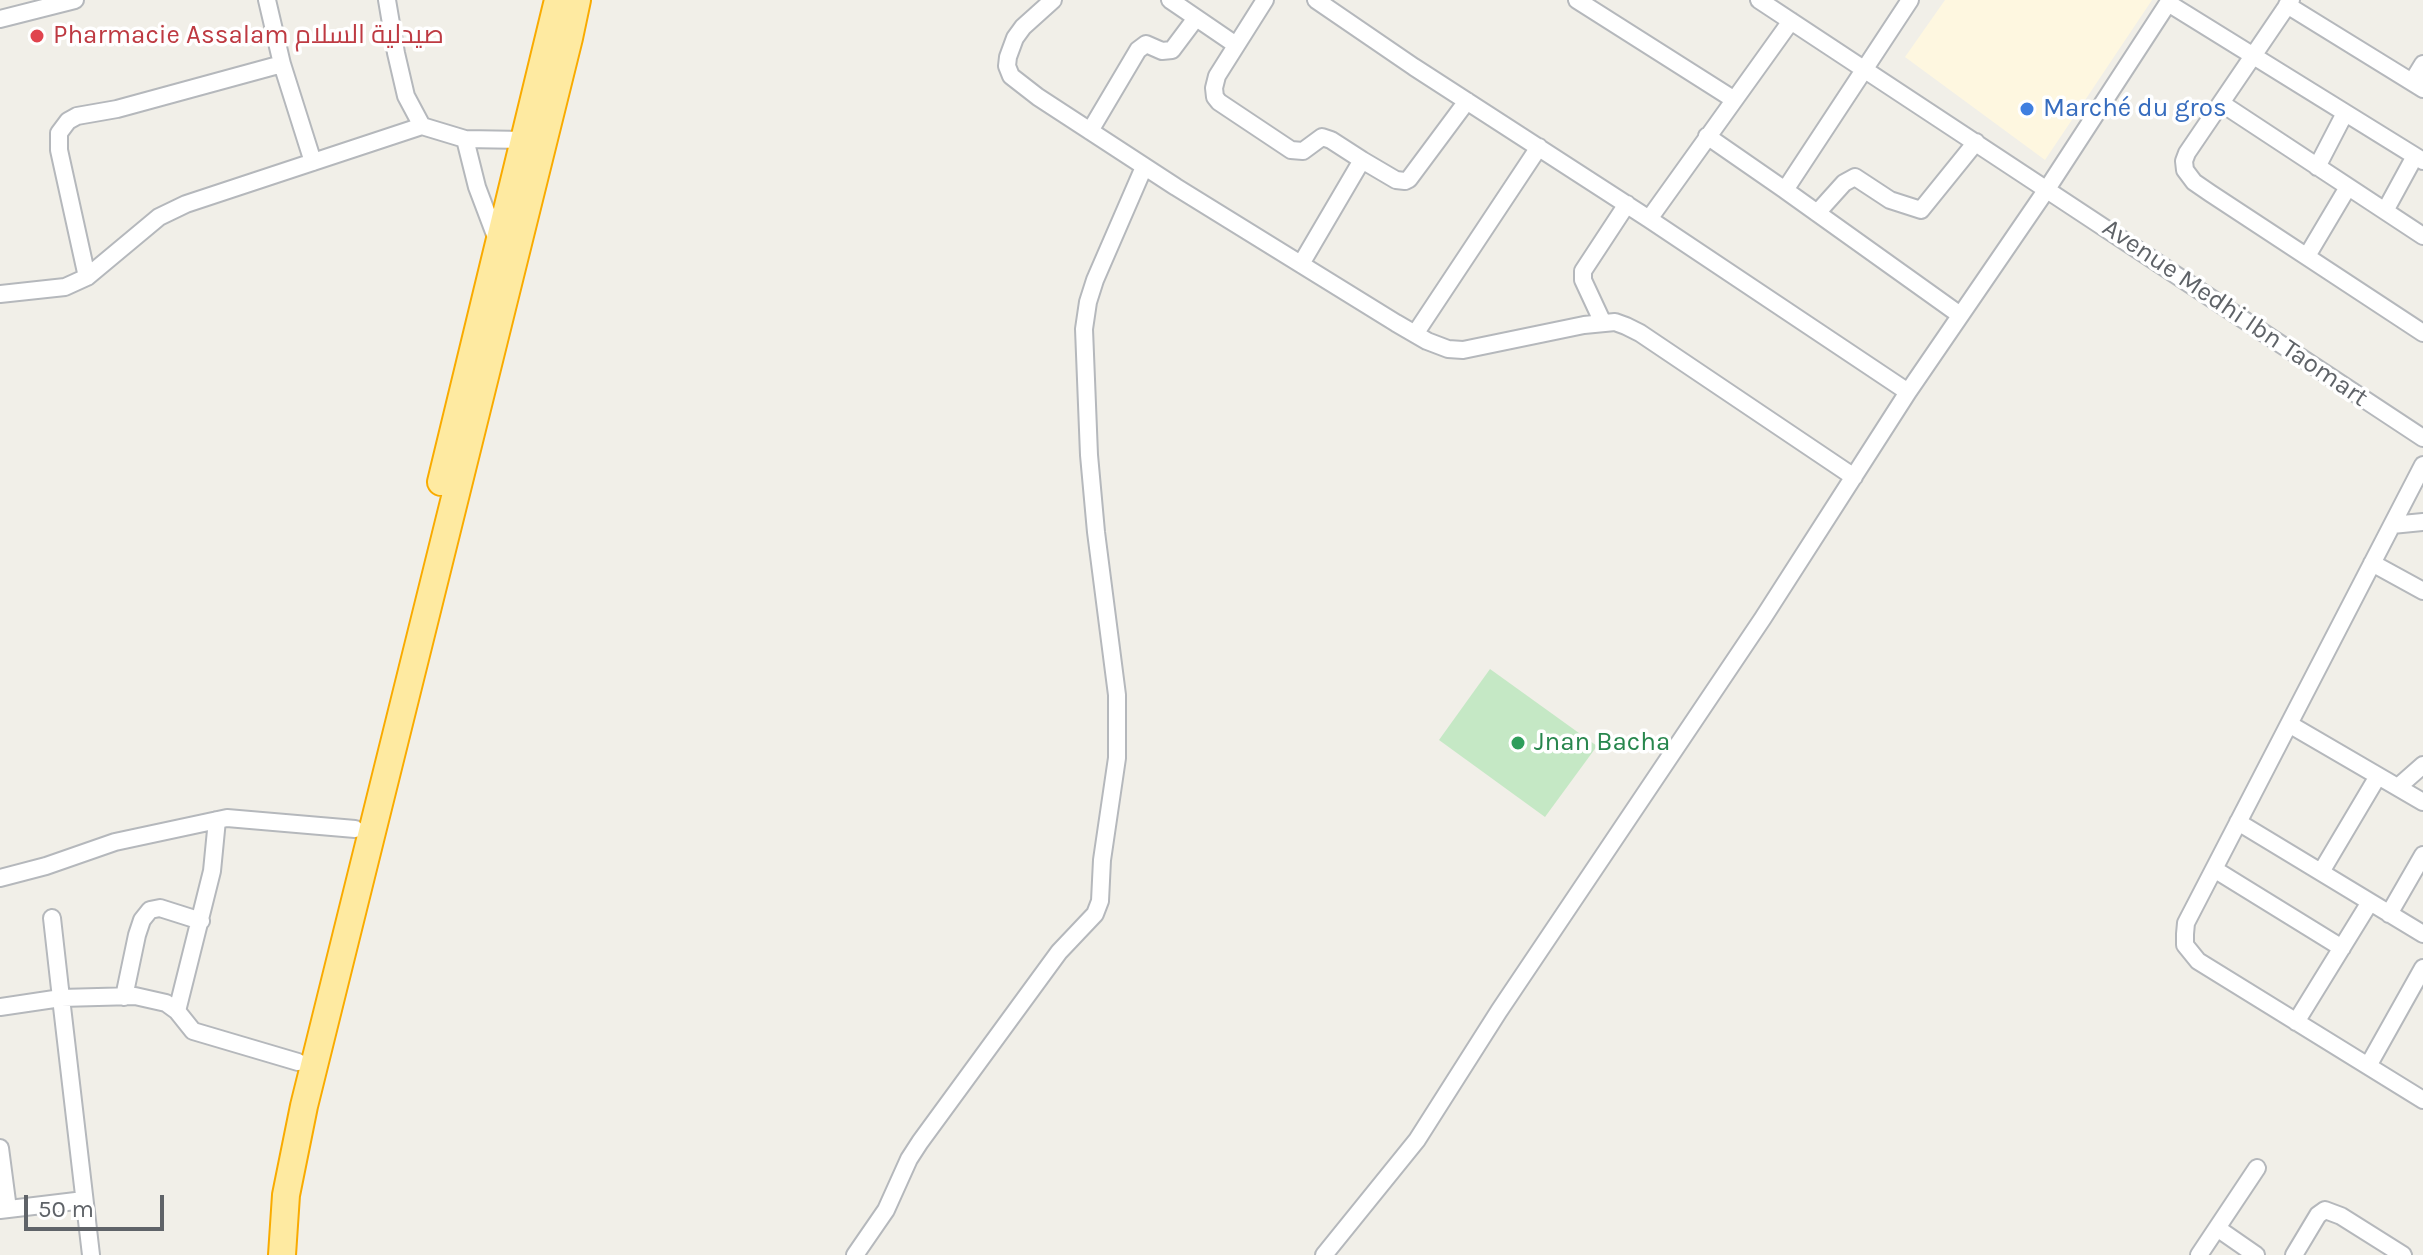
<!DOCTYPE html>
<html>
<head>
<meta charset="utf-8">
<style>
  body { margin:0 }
  #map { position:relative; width:2423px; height:1255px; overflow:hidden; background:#f1efe8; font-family:Karla,sans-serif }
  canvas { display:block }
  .scale { position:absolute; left:24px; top:1195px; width:140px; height:36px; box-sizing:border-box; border:4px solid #5f6368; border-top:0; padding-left:10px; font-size:24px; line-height:28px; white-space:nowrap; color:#5f6368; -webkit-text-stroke:6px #fff; paint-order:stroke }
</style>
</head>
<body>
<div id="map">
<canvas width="2423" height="1255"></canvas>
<div class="scale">50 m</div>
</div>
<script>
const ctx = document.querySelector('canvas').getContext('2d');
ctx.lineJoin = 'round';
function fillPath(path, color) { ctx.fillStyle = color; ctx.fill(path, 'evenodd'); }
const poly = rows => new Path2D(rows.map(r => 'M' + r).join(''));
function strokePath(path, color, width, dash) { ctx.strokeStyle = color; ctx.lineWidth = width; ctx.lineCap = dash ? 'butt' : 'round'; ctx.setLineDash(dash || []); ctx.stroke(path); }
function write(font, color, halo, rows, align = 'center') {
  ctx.font = font + ' Karla,Cairo,sans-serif'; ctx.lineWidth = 7; ctx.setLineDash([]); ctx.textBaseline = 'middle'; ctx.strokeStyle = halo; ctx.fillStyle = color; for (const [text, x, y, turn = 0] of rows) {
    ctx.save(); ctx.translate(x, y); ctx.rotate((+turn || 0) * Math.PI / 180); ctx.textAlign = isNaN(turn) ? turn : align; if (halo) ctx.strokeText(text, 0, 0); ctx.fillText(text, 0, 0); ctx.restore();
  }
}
fillPath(poly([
  [1945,0,2152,0,2045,160,1905,57]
]), '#fef7e0');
fillPath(poly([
  [1490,669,1597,746,1545,817,1439,740]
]), '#c5e8c5');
const minor = poly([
  [267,0,282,64],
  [387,0,396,53,406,96,422,126],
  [1053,0,1023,27,1015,38,1008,57,1007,66,1011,76,1038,97,1176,187,1396,323,1427,341,1448,349,1463,350,1584,325,1615,322,1626,326,1640,333,1854,477],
  [1170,0,1236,45],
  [1265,0,1217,76,1214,88,1215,97,1219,102,1291,150,1303,151,1322,137,1331,140,1362,160],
  [1316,0,1414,67,1649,219,1908,392],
  [1577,0,1733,99],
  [1759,0,2423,438],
  [2291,0,2187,153,2184,161,2185,170,2194,182,2210,193,2423,333],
  [2168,3,2423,161],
  [2287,5,2423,89],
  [0,19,75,0],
  [2412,82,2423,64],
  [2221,103,2423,236],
  [1090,131,1138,50,1146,44,1162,51,1172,50,1196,18],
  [1707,136,1785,190,1910,0],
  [465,139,477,187,497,240],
  [2317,167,2345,113],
  [1785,190,1960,315],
  [2385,211,2415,156],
  [1817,213,1844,183,1855,177,1890,200,1921,210,1976,142],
  [1649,219,1791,21],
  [2307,256,2348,187],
  [1301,264,1362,160,1396,180,1405,181,1409,179,1467,101],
  [87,277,59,150,59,133,68,121,77,116,117,109,282,64,313,162],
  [0,294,65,287,87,277,159,217,186,204,422,126,465,139,525,140],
  [1603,323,1583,280,1583,271,1627,204],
  [1415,334,1539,147],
  [2423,465,2186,923,2185,934,2185,945,2198,961,2423,1100],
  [2392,525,2423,522],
  [2372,563,2423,591],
  [2289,724,2423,802],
  [2398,787,2423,765],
  [2238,822,2423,934],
  [2214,869,2342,948],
  [2321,872,2378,776],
  [0,878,46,866,115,842,227,818,355,829],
  [2389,914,2423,855],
  [124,997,137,935,142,920,150,910,160,908,201,921],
  [0,1007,61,998,52,918],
  [177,1011,212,871,217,820],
  [2296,1022,2370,902],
  [2368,1066,2423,968],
  [0,1148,8,1209],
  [0,1210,84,1200],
  [2217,1228,2256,1255],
  [91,1255,61,998,135,996,166,1003,177,1011,193,1031,298,1062],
  [855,1255,886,1210,909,1159,920,1142,1059,952,1095,914,1100,901,1102,860,1117,758,1117,695,1096,532,1089,455,1084,329,1088,302,1095,280,1144,167],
  [1324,1255,1417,1140,1499,1011,1763,618,1908,392,2047,189,2170,0],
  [2199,1255,2257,1168],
  [2294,1255,2318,1215,2325,1210,2341,1216,2403,1255]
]);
const trunk = poly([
  [441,482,558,0],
  [282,1255,286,1195,304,1106,569,38,577,0]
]);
strokePath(minor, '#b5b8bc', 20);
strokePath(trunk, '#f9ab00', 30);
strokePath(minor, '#fff', 16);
strokePath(trunk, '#feeaa1', 26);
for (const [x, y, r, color] of [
  [37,36,8,"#e0444e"],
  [2027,109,8,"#3f7fe0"],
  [1518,743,8,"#2e9e5b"]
]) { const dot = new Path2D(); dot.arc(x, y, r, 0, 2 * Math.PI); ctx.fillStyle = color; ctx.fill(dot); strokePath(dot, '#fff', 3); }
write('26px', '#be3a42', '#fff', [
  ["Pharmacie Assalam صيدلية السلام",53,36]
], 'left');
write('26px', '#366cbe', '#fff', [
  ["Marché du gros",2043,109]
], 'left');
write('26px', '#5f6368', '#fff', [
  ["Avenue Medhi Ibn Taomart",2235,313,34]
]);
write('26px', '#27864d', '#fff', [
  ["Jnan Bacha",1534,743]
], 'left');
</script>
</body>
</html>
